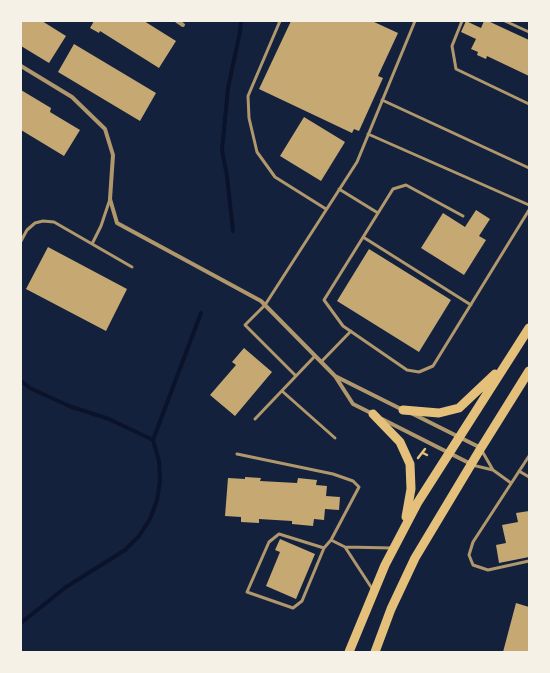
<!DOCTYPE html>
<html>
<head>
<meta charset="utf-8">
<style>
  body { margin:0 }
  #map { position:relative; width:550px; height:673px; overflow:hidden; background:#14213d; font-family:"Fira Sans Condensed",sans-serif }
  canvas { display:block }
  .frame { position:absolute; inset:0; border:22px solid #f6f1e7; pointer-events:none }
</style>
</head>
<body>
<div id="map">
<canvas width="550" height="673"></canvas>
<div class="frame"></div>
</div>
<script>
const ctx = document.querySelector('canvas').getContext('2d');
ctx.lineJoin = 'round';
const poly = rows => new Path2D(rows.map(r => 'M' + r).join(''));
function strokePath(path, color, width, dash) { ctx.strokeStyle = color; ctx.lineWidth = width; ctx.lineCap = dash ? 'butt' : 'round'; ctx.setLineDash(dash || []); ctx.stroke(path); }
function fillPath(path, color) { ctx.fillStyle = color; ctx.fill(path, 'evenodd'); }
strokePath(poly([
  [233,231,227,176,222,150,228,88,240,32,241,21],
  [21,381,30,388,69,406,109,419,153,440,159,461,160,481,157,500,150,519,139,536,125,550,66,587,21,623],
  [153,440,201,313]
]), '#0b132b', 4);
fillPath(poly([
  [21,21,42,21,66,36,49,63,21,46],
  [94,21,144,21,176,41,159,68,100,31,99,33,90,28],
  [291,21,372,21,398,33,378,76,383,78,359,131,354,129,352,133,259,89],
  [466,21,481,28,484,21,488,21,529,40,529,76,487,56,486,59,477,55,478,52,471,49,476,39,461,32],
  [74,44,156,93,140,121,58,72],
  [21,90,51,108,50,112,80,130,64,156,21,130],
  [304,117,345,142,321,181,280,156],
  [476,210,490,219,479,236,486,240,464,275,421,248,443,213,465,227],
  [48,247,127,289,106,331,26,289],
  [369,249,451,300,419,352,337,301],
  [244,348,272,372,235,416,210,395,236,365,232,362],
  [245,477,261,478,260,481,297,483,298,478,317,480,316,485,327,486,326,496,340,497,339,510,325,509,324,520,314,519,313,526,292,524,292,521,259,519,259,523,241,522,241,517,225,516,228,478,245,479],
  [529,511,529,557,499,563,496,545,506,543,502,525,518,522,516,513],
  [280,539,315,554,296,599,266,586,280,552,275,550],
  [516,603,529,607,529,652,503,652]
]), '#c6a872');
strokePath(poly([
  [423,453,427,455],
  [418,458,425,449]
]), '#e5c07b', 2.5);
strokePath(poly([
  [280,21,248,96,249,118,257,152,275,177,326,209],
  [462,21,452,46,456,69,529,104],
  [505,21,529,32],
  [382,100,529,168],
  [368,134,529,205],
  [339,189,378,213],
  [463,216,406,185,393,189,324,300,343,326,407,370,419,372,433,366,529,210],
  [363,237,471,305],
  [21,241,27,230,35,223,43,221,54,222,132,267],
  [92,244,101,226,110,199],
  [321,362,351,331],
  [296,376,245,325,265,305,357,162,415,21],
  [282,391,335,438],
  [255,419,315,356],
  [482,451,493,470],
  [237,454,333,474,353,481,359,487,331,540],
  [529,456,473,542,469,555,473,565,488,570,529,561],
  [472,465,493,470,511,483],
  [519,471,529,477],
  [324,548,302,601,293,608,247,592,269,542,279,534,324,548,331,540,345,547],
  [373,590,345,547,392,548]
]), '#b1986c', 3);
strokePath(poly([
  [177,21,183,25],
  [21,66,72,97,105,129,113,155,110,199,117,223,261,301,335,376,353,404,373,414],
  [335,376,403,410],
  [411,413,481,448],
  [382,419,471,464]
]), '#b1986c', 4);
strokePath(poly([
  [403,410,439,413,459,408,495,374],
  [373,414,400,442,410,464,411,489,406,517],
  [349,652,385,565,418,502,529,328],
  [375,652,391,609,415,558,481,448,529,371]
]), '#e5c07b', 9);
</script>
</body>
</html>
